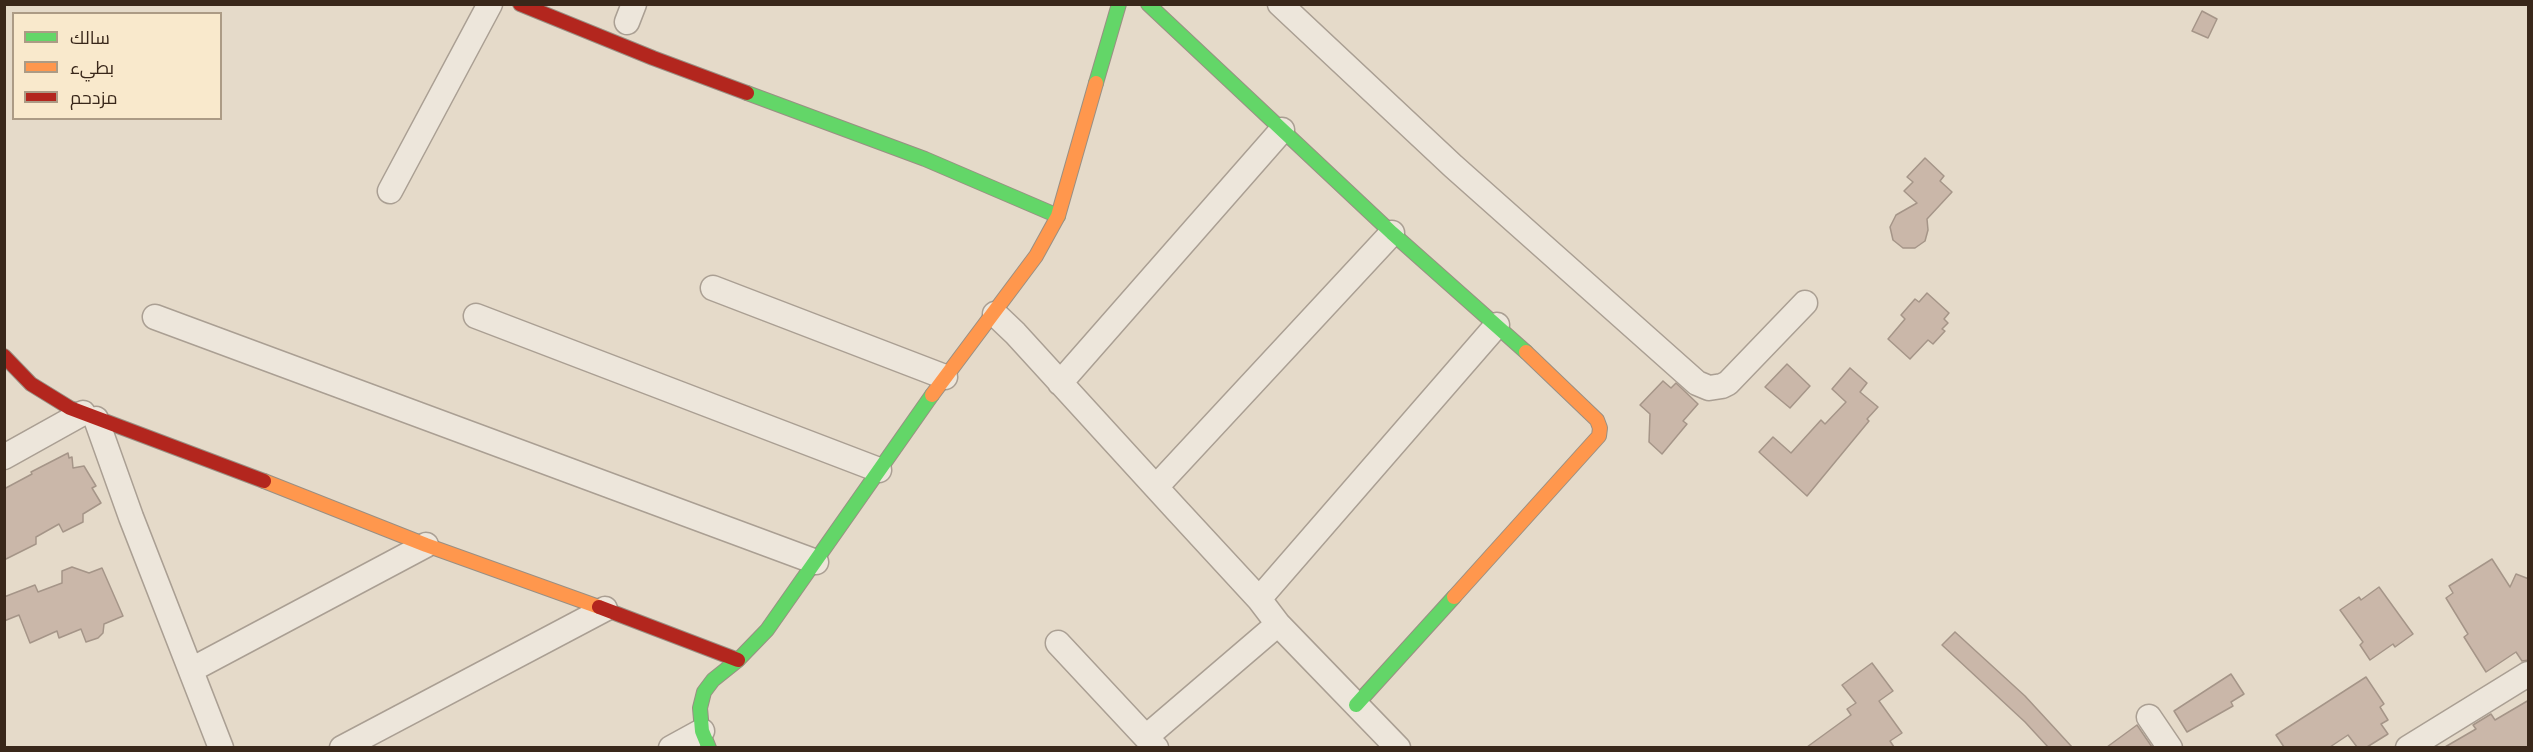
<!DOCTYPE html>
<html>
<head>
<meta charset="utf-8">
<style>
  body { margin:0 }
  #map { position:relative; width:2533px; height:752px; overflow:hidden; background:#e5dac9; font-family:Spectral,Cairo,serif }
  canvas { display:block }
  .frame { position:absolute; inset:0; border:6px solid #39271a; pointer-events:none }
  .legend { position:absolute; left:12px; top:12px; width:210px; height:108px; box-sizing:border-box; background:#f9e9cc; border:2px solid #ac9b85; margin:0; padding:8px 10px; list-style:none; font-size:18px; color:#39271a }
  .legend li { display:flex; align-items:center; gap:12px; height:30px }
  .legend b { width:30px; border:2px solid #ac9b85 }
</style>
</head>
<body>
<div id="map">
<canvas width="2533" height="752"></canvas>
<div class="frame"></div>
<ul class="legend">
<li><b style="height:8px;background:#63d668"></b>سالك</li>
<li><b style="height:8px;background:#ff974d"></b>بطيء</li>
<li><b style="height:8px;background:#b3261e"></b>مزدحم</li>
</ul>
</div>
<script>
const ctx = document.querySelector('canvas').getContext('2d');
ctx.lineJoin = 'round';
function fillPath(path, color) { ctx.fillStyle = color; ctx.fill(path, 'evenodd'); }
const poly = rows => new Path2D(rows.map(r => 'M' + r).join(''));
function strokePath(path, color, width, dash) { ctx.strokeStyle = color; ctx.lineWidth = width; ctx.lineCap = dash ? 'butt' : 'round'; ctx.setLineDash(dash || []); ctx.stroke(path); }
const building = poly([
  [2202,11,2217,19,2208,38,2192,31,2202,11],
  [1925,158,1944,176,1940,181,1952,192,1927,219,1928,230,1925,241,1915,248,1903,248,1893,240,1890,227,1896,215,1917,203,1904,191,1913,182,1907,177,1925,158],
  [1927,293,1949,313,1944,319,1948,323,1942,329,1945,331,1933,344,1928,340,1910,359,1888,339,1905,319,1901,315,1915,299,1919,302,1927,293],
  [1787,364,1810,386,1790,408,1765,387,1787,364],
  [1850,368,1867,383,1860,392,1878,407,1867,419,1869,421,1807,496,1759,452,1773,437,1791,453,1821,420,1825,424,1846,402,1832,389,1850,368],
  [1663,381,1671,388,1676,383,1698,404,1683,421,1687,424,1662,454,1649,442,1650,414,1640,405,1663,381],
  [68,453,69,458,72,457,73,468,84,466,96,486,92,488,101,503,83,514,83,522,63,532,59,524,36,537,36,544,4,560,4,489,32,474,31,472,68,453],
  [2492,559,2510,587,2516,574,2529,579,2529,660,2522,661,2516,652,2486,672,2464,637,2468,634,2446,598,2453,593,2449,586,2492,559],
  [72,567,89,573,102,568,123,616,104,624,103,633,98,638,86,642,81,629,59,638,57,631,30,643,19,615,4,621,4,597,35,585,38,592,62,583,62,571,72,567],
  [2379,587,2413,634,2395,647,2393,644,2370,660,2360,645,2363,642,2340,610,2359,597,2361,600,2379,587],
  [1955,632,2025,696,2072,747,2048,747,2025,722,1942,645,1955,632],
  [1872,663,1893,691,1879,701,1902,733,1890,741,1894,747,1807,747,1851,715,1847,709,1856,703,1842,685,1872,663],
  [2231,674,2244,694,2231,702,2233,706,2187,732,2174,711,2231,674],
  [2366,677,2384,704,2380,707,2388,720,2381,724,2388,734,2367,747,2357,747,2348,735,2330,747,2284,747,2276,735,2366,677],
  [2529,700,2529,747,2445,747,2476,729,2473,725,2491,714,2495,720,2529,700],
  [2137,725,2152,747,2107,747,2137,725]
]);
fillPath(building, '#cab7a9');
strokePath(building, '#a59588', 1.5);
const street = poly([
  [1280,4,1453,166,1697,383,1709,388,1722,386,1728,383,1805,303],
  [627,22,634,4],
  [390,191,490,4],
  [713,288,945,377],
  [995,314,1015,333,1174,507,1259,599,1278,624,1398,748],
  [476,316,879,470],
  [155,317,816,562],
  [1060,383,1282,130],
  [96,419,131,517,221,748],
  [4,457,83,413],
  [1156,487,1392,233],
  [1259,599,1497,325],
  [1058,643,1156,748],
  [191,670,426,545],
  [2149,717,2170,748],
  [1146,737,1278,624],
  [342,748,605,609],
  [671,748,702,731],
  [2408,748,2528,674]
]);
const fast = poly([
  [1148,4,1392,233,1526,352],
  [1096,83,1119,4],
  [747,93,925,159,1058,216],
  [1356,705,1454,597],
  [709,748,702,731,700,708,704,692,713,680,738,660,767,630,932,395]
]);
const slow = poly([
  [932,395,1036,256,1058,216,1096,83],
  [264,481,426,545,599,607],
  [1454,597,1599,436,1600,428,1597,420,1526,352]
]);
const jam = poly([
  [520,4,653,58,747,93],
  [4,356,31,384,70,408,264,481],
  [599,607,738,660]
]);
strokePath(street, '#aa9f93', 27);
strokePath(fast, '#998f83', 16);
strokePath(slow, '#998f83', 16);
strokePath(jam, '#998f83', 16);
strokePath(street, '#ede6db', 24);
strokePath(fast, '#63d668', 14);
strokePath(slow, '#ff974d', 14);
strokePath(jam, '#b3261e', 14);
</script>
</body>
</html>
